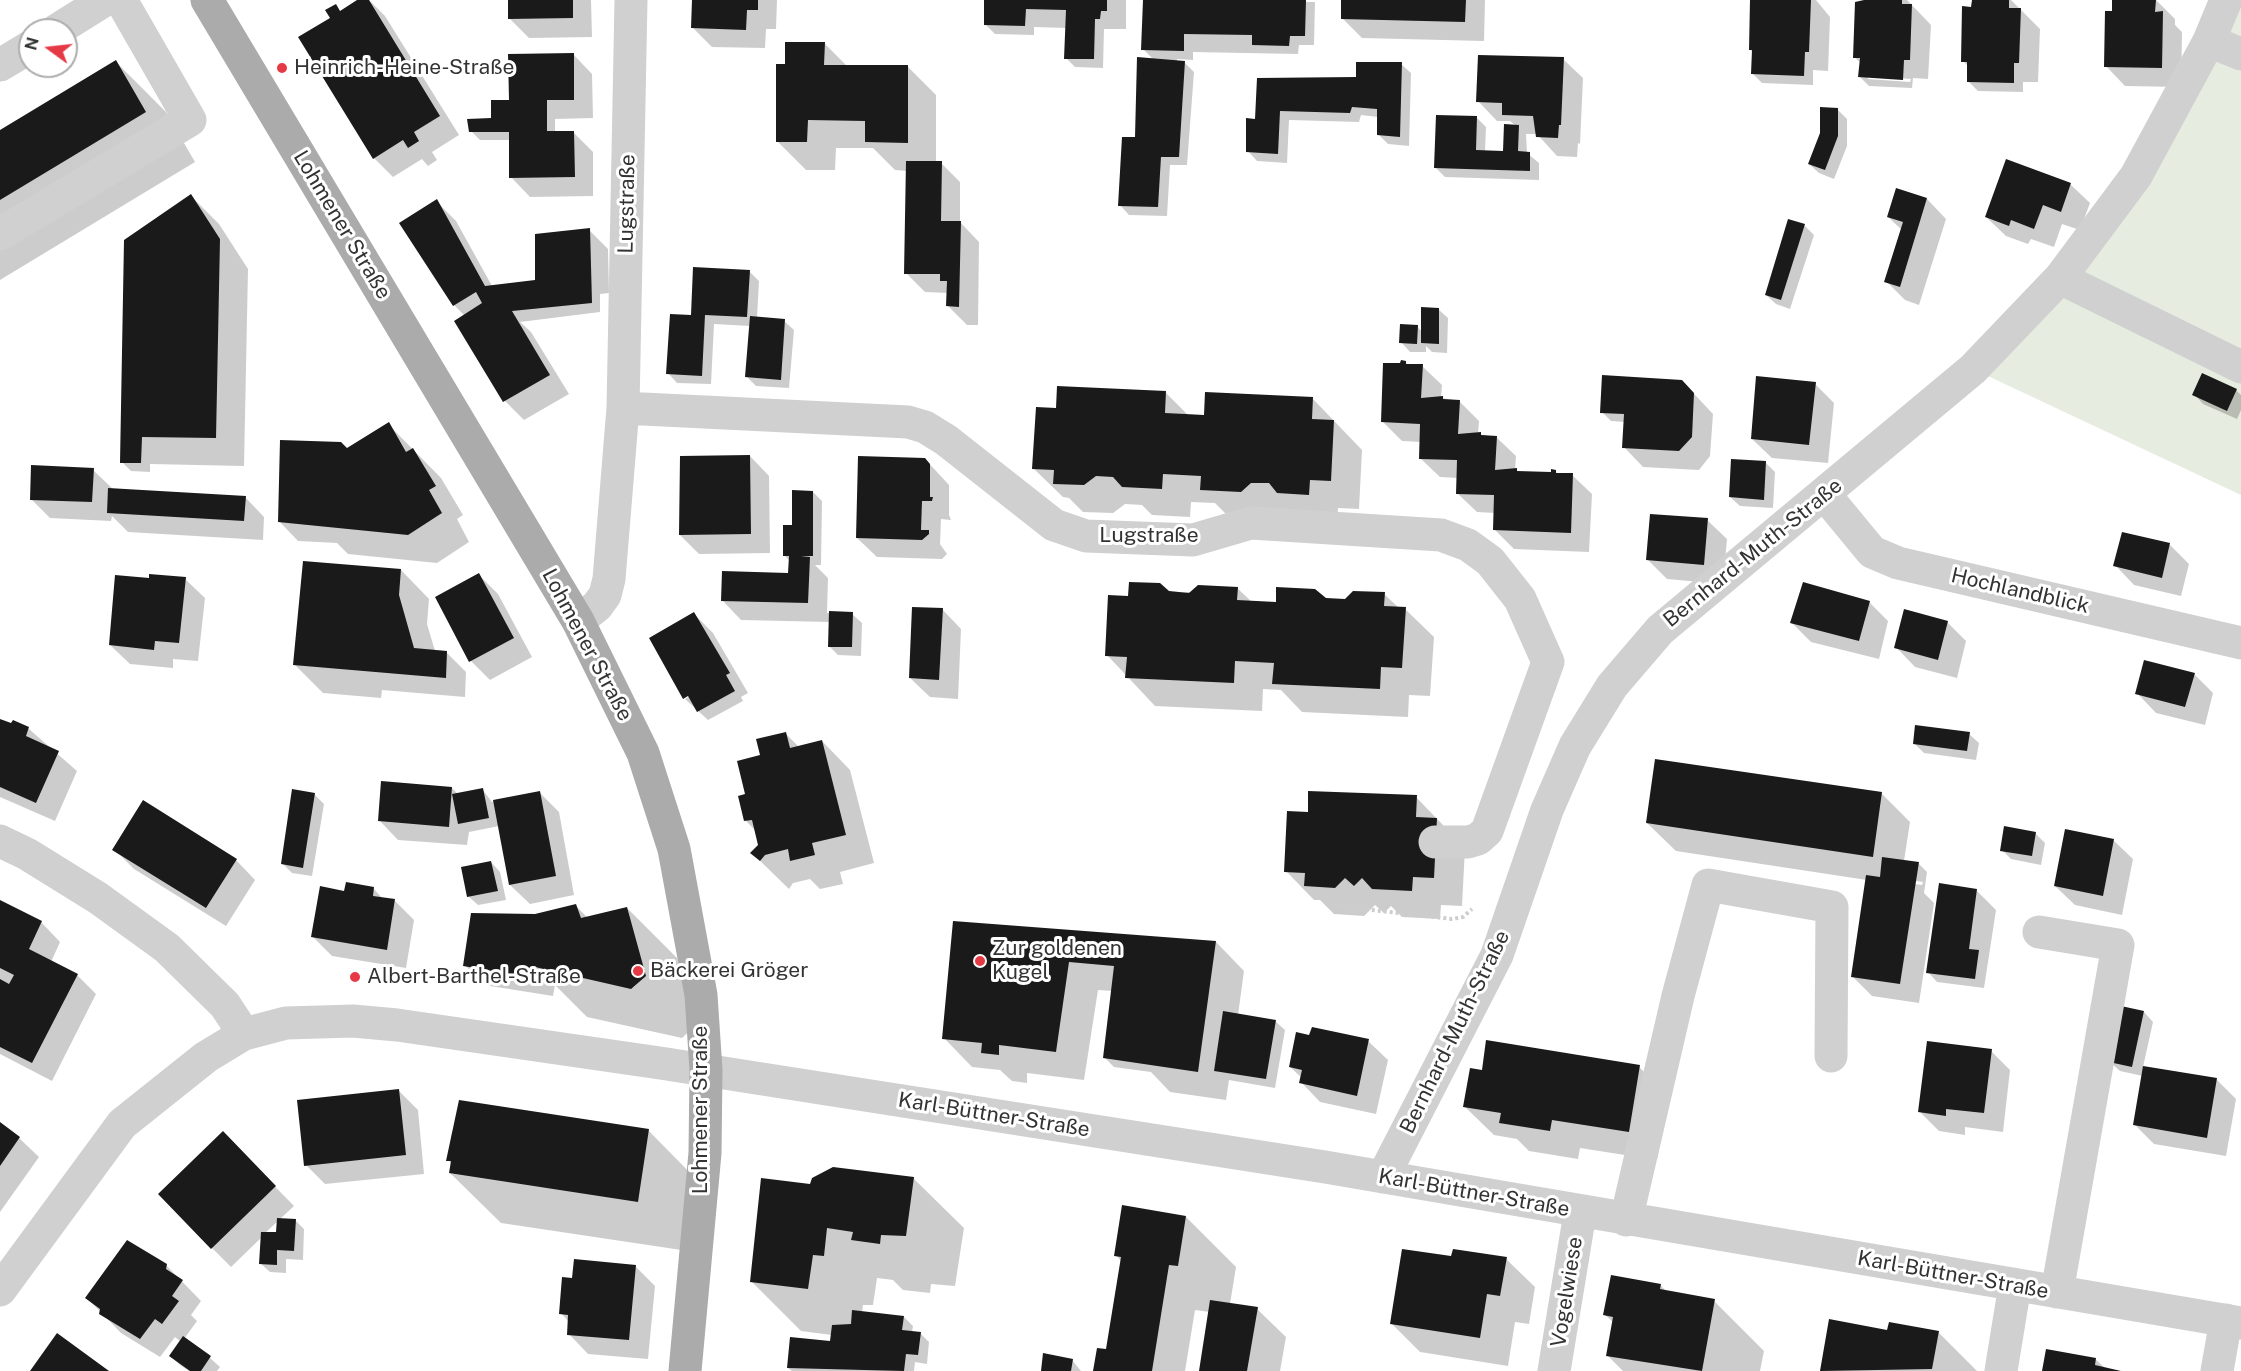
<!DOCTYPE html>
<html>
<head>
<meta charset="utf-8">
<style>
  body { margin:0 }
  #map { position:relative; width:2241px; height:1371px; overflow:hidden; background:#fff; font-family:"Public Sans",sans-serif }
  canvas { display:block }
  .north { position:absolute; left:18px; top:18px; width:60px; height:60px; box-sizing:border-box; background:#fff; border:2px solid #adadad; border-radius:50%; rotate:285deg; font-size:16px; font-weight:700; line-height:24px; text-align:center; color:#333 }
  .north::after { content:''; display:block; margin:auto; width:21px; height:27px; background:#e63946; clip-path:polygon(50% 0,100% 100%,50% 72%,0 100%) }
</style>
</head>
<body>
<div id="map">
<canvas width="2241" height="1371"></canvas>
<div class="north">N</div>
</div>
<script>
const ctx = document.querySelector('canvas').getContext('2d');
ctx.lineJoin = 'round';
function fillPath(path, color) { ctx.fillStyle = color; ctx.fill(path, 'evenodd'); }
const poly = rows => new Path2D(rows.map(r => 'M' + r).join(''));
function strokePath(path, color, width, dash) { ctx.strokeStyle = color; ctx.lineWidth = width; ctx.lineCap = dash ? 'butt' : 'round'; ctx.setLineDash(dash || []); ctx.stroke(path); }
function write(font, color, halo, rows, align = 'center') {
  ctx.font = font + ' "Public Sans",sans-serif'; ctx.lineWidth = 6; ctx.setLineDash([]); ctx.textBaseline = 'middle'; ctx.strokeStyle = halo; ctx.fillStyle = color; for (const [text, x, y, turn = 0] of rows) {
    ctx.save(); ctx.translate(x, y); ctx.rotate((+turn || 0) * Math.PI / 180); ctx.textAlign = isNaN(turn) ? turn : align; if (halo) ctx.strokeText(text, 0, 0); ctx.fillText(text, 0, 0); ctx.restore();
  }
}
fillPath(poly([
  [2241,0,2241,495,1973,369,2060,278]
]), '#e6ecdf');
fillPath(poly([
  [360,0,369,0,385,16,459,135,432,152,437,160,428,166,422,159,393,177,374,158,332,18,335,6,341,12],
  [509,0,591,0,592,37,529,38,510,19],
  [694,0,777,0,776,29,766,29,765,48,712,47,693,28],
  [986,0,1126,0,1126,29,1104,29,1103,68,1075,67,1066,58,1067,28,1034,27,1034,35,995,34,985,24],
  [1144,0,1315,2,1314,45,1299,45,1298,54,1193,52,1193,60,1177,59,1177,62,1184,62,1194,72,1187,165,1170,165,1167,216,1129,215,1120,205,1154,60,1143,49],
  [1343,0,1485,0,1484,41,1362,38,1342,18],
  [1752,0,1816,0,1830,17,1828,71,1813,70,1813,85,1762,83,1753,74,1753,53,1750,49],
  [1865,0,1907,0,1931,25,1928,79,1913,78,1912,88,1869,86,1860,77,1861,63,1854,57],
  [1868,76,1911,79,1910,82,1868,79],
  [1973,0,2011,0,2040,29,2038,82,2023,82,2023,92,1978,91,1968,81,1969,67,1963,61],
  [2113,0,2156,0,2175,19,2175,25,2182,32,2181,87,2125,86,2106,66],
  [824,43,847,66,907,66,936,95,936,163,941,163,960,182,960,222,979,242,978,325,967,325,948,306,948,293,925,292,906,273,907,171,895,170,873,148,836,148,835,170,806,170,777,141,786,66],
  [573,54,592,74,593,118,555,119,555,133,573,132,593,152,593,196,530,197,511,177,511,140,480,140,471,131,493,120,510,102],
  [1563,59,1583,78,1580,144,1578,143,1577,157,1557,156,1537,134,1526,134,1527,153,1539,163,1539,180,1445,177,1435,167,1476,117,1486,127,1485,152,1504,152,1516,126,1510,121,1497,121,1478,101],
  [116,62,166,112,195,162,0,280,0,132],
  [1401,64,1411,73,1409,146,1388,144,1379,135,1378,117,1361,115,1359,122,1289,120,1287,163,1257,161,1248,151,1257,120],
  [1837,109,1847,119,1847,146,1834,179,1819,173,1809,164],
  [2070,184,2090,203,2080,230,2062,224,2054,247,2031,239,2028,244,2006,236,1986,217],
  [1897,190,1927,199,1946,219,1919,305,1905,300,1886,281,1902,230,1888,217],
  [191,196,219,224,248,269,244,466,150,464,150,472,131,471,122,462],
  [436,201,456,221,492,286,537,282,589,230,608,249,609,293,600,294,600,312,520,322,531,332,569,394,524,420,505,401,465,316,454,305,401,223],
  [1789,221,1805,226,1814,235,1790,309,1776,304,1766,295],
  [749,271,759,281,757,318,784,321,794,330,789,388,756,386,747,377,750,326,714,324,711,384,677,383,668,373,692,316],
  [1438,309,1448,318,1447,353,1432,352,1426,346,1426,352,1410,352,1401,342,1417,326,1422,332],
  [1405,362,1408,365,1422,366,1442,385,1441,398,1459,401,1479,421,1478,434,1496,437,1516,456,1515,470,1520,472,1552,474,1555,471,1558,474,1572,475,1592,494,1589,552,1514,549,1494,529,1495,513,1477,512,1457,493,1458,478,1440,477,1420,458,1421,442,1402,441,1383,422,1402,365],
  [1682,381,1713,414,1710,456,1699,470,1643,467,1624,447,1625,422,1611,421,1602,412],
  [1815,384,1834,403,1828,463,1772,458,1752,439],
  [2236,390,2241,395,2241,410,2237,419,2203,404,2194,394],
  [1166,393,1188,415,1205,416,1313,399,1362,450,1359,509,1338,508,1337,522,1230,518,1215,503,1191,502,1190,517,1152,515,1142,505,1125,504,1113,513,1083,512,1069,498,1063,497,1034,469,1057,409],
  [388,424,441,478,463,515,457,519,469,542,437,563,348,554,337,543,298,541,279,521,347,450],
  [750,456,769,476,770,553,699,554,680,535],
  [925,459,949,485,949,515,951,520,941,519,940,544,947,554,942,559,877,557,857,538],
  [1766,463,1775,472,1773,508,1740,506,1730,497],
  [93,470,114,490,245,497,264,517,263,540,128,532,112,516,111,521,50,518,31,499],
  [813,492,822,501,821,565,815,565,828,578,827,613,852,614,862,623,861,656,838,655,829,646,830,622,741,620,722,600,790,575,790,561,785,556,793,526],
  [1707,520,1727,539,1723,584,1667,579,1648,560],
  [2123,534,2170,545,2189,564,2181,596,2134,585,2115,565],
  [401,570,429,599,427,624,435,651,446,652,466,672,465,697,382,690,381,698,323,693,294,664],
  [479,575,498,594,532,657,490,680,471,661],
  [117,577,185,579,205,598,198,661,173,659,173,668,130,664,110,645],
  [1237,588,1252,602,1277,603,1346,601,1384,594,1399,608,1405,609,1434,637,1430,696,1409,695,1408,717,1302,712,1281,690,1263,689,1262,711,1155,706,1107,655,1129,597],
  [1869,602,1888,621,1879,659,1811,642,1792,623],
  [942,609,961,629,958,699,930,697,910,678],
  [694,614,713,633,748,693,741,697,743,701,708,720,685,699,705,688],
  [1947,622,1966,641,1957,678,1915,667,1896,647],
  [2194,674,2213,693,2205,725,2156,713,2137,693],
  [0,720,12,725,14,722,29,729,77,771,55,821,0,797],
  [786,734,799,747,822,741,850,770,874,863,840,872,843,884,820,889,810,879,793,883,789,889,752,853,760,845,756,831,746,821,747,795,762,757],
  [1969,734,1979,743,1976,760,1924,753,1914,743],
  [452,788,458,794,482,789,492,802,540,793,559,812,574,895,530,904,510,885,499,826,469,832,467,845,398,840,379,820],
  [1881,793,1910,822,1904,861,1918,863,1927,872,1924,893,1934,903,1919,1003,1872,996,1852,976,1867,880,1676,851,1647,823],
  [1901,879,1923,882,1922,885,1907,883],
  [314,794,324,804,312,876,292,873,283,864],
  [1416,797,1465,848,1462,906,1441,905,1440,919,1402,917,1391,906,1384,913,1375,905,1364,916,1334,914,1320,900,1314,900,1286,871,1309,814],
  [2035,833,2045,843,2041,865,2011,859,2002,850],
  [2113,840,2133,859,2122,915,2075,905,2055,886],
  [114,849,236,860,255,880,226,926,134,869],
  [491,862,500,872,506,900,478,905,468,896],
  [373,888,383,899,394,900,414,920,406,968,332,956,313,937,346,892],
  [1976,890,1996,910,1984,988,1937,982,1928,972],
  [0,901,41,922,60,942,51,962,77,975,96,994,52,1081,0,1054],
  [576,906,588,918,627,908,677,958,695,1026,682,1038,587,1017,555,985,553,996,484,985,465,965],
  [955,922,1216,942,1244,971,1238,1015,1275,1021,1285,1030,1275,1088,1229,1080,1226,1100,1170,1092,1151,1072,1114,1067,1104,1057,1113,991,1098,990,1084,1080,1027,1073,1027,1083,1012,1081,1000,1070,972,1067,944,1038],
  [2144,1012,2153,1022,2143,1067,2217,1080,2236,1099,2226,1156,2154,1144,2135,1125,2143,1076,2120,1071,2110,1062],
  [1311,1037,1368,1041,1388,1060,1376,1114,1320,1102,1301,1082,1302,1078,1290,1067],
  [1991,1051,2010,1070,2003,1132,1965,1127,1965,1135,1939,1131,1920,1112],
  [1639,1067,1668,1095,1657,1160,1580,1148,1578,1159,1529,1151,1517,1139,1494,1135,1465,1107,1483,1072],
  [398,1090,418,1110,424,1174,325,1184,306,1165],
  [0,1124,19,1138,39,1157,0,1212],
  [648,1130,698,1181,688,1251,501,1223,450,1173,452,1164,448,1160,452,1132],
  [242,1153,294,1206,280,1219,295,1220,304,1229,303,1260,286,1259,286,1273,270,1272,260,1263,262,1237,231,1267,212,1248],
  [278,1221,278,1234,265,1233],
  [913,1178,964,1228,955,1286,931,1284,930,1293,903,1290,893,1280,877,1278,873,1305,863,1305,862,1312,904,1317,913,1326,912,1332,920,1333,929,1342,927,1364,915,1362,914,1371,792,1371,788,1368,831,1343,832,1335,801,1331,751,1281,811,1186],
  [1186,1217,1236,1267,1230,1304,1257,1309,1286,1337,1280,1371,1201,1371,1210,1312,1195,1310,1185,1371,1095,1371,1107,1351,1121,1261,1116,1255],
  [1453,1258,1506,1259,1535,1287,1529,1324,1515,1322,1508,1366,1420,1352,1391,1323],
  [166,1265,201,1301,191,1315,197,1321,184,1339,210,1358,220,1367,217,1371,189,1371,180,1365,171,1356,181,1342,175,1337,160,1357,121,1333,87,1298],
  [635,1266,655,1286,648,1359,588,1354,569,1334,569,1322,561,1313],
  [1660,1285,1667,1292,1714,1301,1764,1351,1760,1371,1623,1371,1608,1356,1614,1323,1605,1315],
  [1830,1321,1888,1332,1938,1332,1977,1371,1821,1371],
  [2095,1359,2105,1368,2119,1371,2043,1371],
  [1072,1360,1081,1371,1042,1371]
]), '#0003');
fillPath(poly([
  [357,0,369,0,440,116,414,132,419,141,408,148,403,140,373,159,298,37,330,18,325,10,336,4,340,11],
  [508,0,573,0,573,18,508,19],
  [692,0,758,0,758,10,747,10,746,30,691,28],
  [984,0,1107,0,1107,11,1101,11,1100,19,1095,19,1094,59,1064,59,1066,10,1026,9,1025,26,984,25],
  [1143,0,1306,0,1305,36,1290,36,1289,46,1252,45,1252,35,1184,34,1184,51,1141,50],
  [1341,0,1466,0,1465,22,1341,19],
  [1750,0,1811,0,1809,52,1805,52,1804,76,1751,74,1752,50,1749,50],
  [1864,0,1902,0,1902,4,1912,4,1910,60,1904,60,1903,80,1858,77,1860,58,1853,58,1855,2],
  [1972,0,2009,0,2009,8,2021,8,2019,63,2014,63,2014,83,1967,82,1967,62,1961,62,1962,6,1971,7],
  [2112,0,2156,0,2155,12,2163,11,2162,68,2104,67,2105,11,2112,11],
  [785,42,825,42,824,65,908,65,908,143,865,142,865,121,808,120,807,142,776,142,776,64,785,64],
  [574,53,574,100,547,100,547,131,574,131,575,177,509,178,509,132,469,132,467,119,491,118,491,100,509,100,508,54],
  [1478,55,1564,57,1561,125,1559,125,1558,138,1536,137,1533,116,1502,115,1502,103,1476,102],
  [1137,57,1185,61,1179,157,1161,157,1158,207,1118,206,1122,137,1135,137],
  [116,60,146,112,0,200,0,130],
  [1356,62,1402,62,1400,137,1377,135,1377,109,1352,107,1350,113,1280,111,1278,154,1246,152,1246,118,1255,119,1257,78,1356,77],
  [1820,107,1838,108,1838,136,1825,170,1808,164,1820,133],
  [1436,115,1477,116,1476,150,1503,151,1504,124,1519,125,1518,151,1530,152,1530,171,1434,168],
  [2006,159,2071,183,2061,212,2043,205,2034,229,2011,220,2009,226,1985,217],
  [906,161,942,161,941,221,961,221,959,307,946,306,947,281,940,281,940,274,904,274],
  [1896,188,1927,198,1900,287,1884,282,1903,222,1887,217],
  [191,194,220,239,216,438,142,437,141,463,120,463,124,240],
  [437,199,485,286,535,280,535,234,590,228,592,303,512,311,550,375,503,402,454,321,482,303,476,292,453,306,399,223],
  [1788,219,1805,224,1781,300,1765,295],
  [693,267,750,270,747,317,705,315,702,376,666,374,670,314,691,315],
  [1421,307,1439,308,1439,344,1421,343],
  [750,316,785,319,781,380,745,377],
  [1400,324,1418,325,1417,344,1399,343],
  [1401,360,1406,361,1406,364,1423,364,1421,398,1443,396,1443,399,1460,400,1458,434,1481,432,1481,435,1497,436,1495,470,1517,468,1517,471,1551,472,1551,469,1556,470,1556,473,1573,473,1571,533,1493,530,1494,495,1456,494,1457,460,1419,459,1420,424,1381,422,1383,363,1400,363],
  [2202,373,2237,389,2227,411,2192,395],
  [1602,375,1682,380,1694,393,1692,437,1679,451,1622,448,1624,414,1600,413],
  [1756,376,1816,382,1809,445,1751,439],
  [1057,386,1166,391,1165,413,1185,414,1204,415,1205,392,1313,397,1312,419,1334,420,1331,481,1310,480,1309,495,1277,493,1269,483,1251,483,1241,492,1200,490,1201,476,1163,474,1162,489,1122,487,1113,477,1096,476,1084,485,1053,484,1054,470,1032,469,1036,407,1056,408],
  [389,422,406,452,413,448,436,486,429,490,442,513,408,535,278,522,280,440,341,442,347,448],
  [750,455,751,534,679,535,680,456],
  [858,456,925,458,930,464,930,497,933,497,932,501,922,501,921,530,929,530,929,534,922,540,856,538],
  [1731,459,1766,461,1764,500,1729,497],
  [31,465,94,468,92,502,30,500],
  [108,488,246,496,244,521,107,513],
  [792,490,813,491,813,556,801,556,810,557,808,603,721,601,722,571,788,573,789,556,783,556,783,525,792,525],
  [1650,514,1708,518,1704,565,1646,560],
  [2122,532,2170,543,2162,578,2113,566],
  [303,561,401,569,399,595,414,648,447,651,446,678,293,665],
  [479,573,514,638,469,662,435,597],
  [149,574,186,577,179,643,155,641,154,650,109,645,115,575,149,578],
  [1129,582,1160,583,1169,591,1189,593,1198,585,1238,587,1237,600,1276,602,1276,587,1315,589,1326,598,1345,599,1353,591,1385,592,1384,606,1406,607,1402,668,1381,667,1380,689,1272,684,1274,663,1235,661,1234,683,1125,678,1127,657,1105,656,1108,595,1128,596],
  [1803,582,1870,601,1859,641,1790,623],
  [912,607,943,608,939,680,909,678],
  [1904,609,1948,621,1938,660,1894,648],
  [829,611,853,612,852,647,828,647],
  [694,612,730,673,726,675,735,691,697,712,688,696,683,699,649,638],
  [2144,660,2195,673,2185,707,2135,694],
  [0,719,11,723,13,720,29,727,26,736,59,751,36,803,0,787],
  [1915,725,1970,732,1967,751,1913,744],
  [786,732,790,748,822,740,846,835,812,843,815,855,790,861,788,849,765,855,760,861,750,853,758,845,752,820,744,821,738,796,745,794,737,761,760,755,756,739],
  [1655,759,1882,792,1873,857,1646,823],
  [381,781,452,787,449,827,378,821],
  [483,788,489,818,458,824,452,794],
  [292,789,315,793,303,868,281,864],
  [540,791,556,876,509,885,493,800],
  [1308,791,1417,795,1416,817,1437,818,1434,878,1413,877,1412,891,1372,889,1362,878,1354,886,1345,878,1335,888,1304,886,1305,873,1284,872,1287,811,1308,812],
  [143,800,237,859,206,908,112,850],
  [2004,826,2036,832,2032,856,2000,851],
  [2065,829,2114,839,2103,896,2054,886],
  [1882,857,1919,862,1900,984,1851,977,1866,875,1880,877],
  [491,861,498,891,467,897,461,867],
  [346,882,374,887,373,896,395,899,387,950,311,937,320,886,344,891],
  [1939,883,1977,889,1969,949,1979,950,1975,979,1926,973],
  [0,900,42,921,29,949,78,974,32,1063,0,1047,0,979,9,984,14,975,0,968],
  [576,904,581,918,627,907,646,976,631,989,535,967,534,978,463,966,471,913,535,914],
  [953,921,1216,941,1198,1072,1103,1058,1114,966,1069,962,1056,1052,999,1045,999,1055,981,1053,982,1043,942,1039],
  [2121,1006,2144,1011,2132,1067,2109,1062],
  [1223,1011,1276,1020,1266,1079,1214,1071],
  [1312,1027,1369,1039,1357,1096,1299,1083,1302,1070,1289,1067,1296,1032,1309,1035],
  [1486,1040,1640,1065,1629,1132,1552,1120,1550,1131,1499,1123,1501,1113,1463,1107,1470,1068,1482,1070],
  [1927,1041,1992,1049,1984,1113,1946,1109,1946,1116,1918,1112],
  [2143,1066,2217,1078,2207,1138,2133,1125],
  [399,1089,406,1155,304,1166,297,1100],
  [459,1100,649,1129,638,1202,449,1173,451,1161,446,1161],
  [0,1122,20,1137,0,1166],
  [223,1131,276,1186,211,1249,158,1194],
  [833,1167,914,1177,906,1236,881,1235,880,1244,851,1240,853,1232,827,1228,824,1256,813,1255,808,1289,750,1282,761,1178,810,1184,812,1178],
  [1122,1205,1186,1216,1178,1266,1169,1265,1152,1371,1093,1371,1097,1348,1106,1349,1121,1257,1114,1256],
  [277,1218,296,1219,294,1251,277,1250,277,1265,259,1264,261,1232,276,1232],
  [127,1240,167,1264,166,1269,183,1280,172,1296,179,1301,162,1324,155,1319,140,1339,99,1314,100,1309,85,1298],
  [1402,1249,1451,1256,1453,1249,1507,1257,1500,1296,1487,1294,1480,1338,1390,1324],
  [574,1259,636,1265,629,1340,567,1335,568,1315,559,1314,562,1277,572,1278],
  [1611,1275,1661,1284,1660,1289,1715,1299,1702,1371,1606,1356,1613,1317,1603,1315],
  [1210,1300,1258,1307,1247,1371,1199,1371],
  [852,1310,904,1316,902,1330,921,1332,918,1355,906,1354,904,1371,787,1368,790,1337,830,1341,832,1325,851,1324],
  [1829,1319,1887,1330,1889,1322,1939,1331,1932,1369,1820,1371],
  [57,1333,109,1371,30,1371],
  [183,1336,211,1356,201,1371,190,1371,169,1356],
  [2046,1349,2096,1358,2095,1365,2121,1371,2042,1371],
  [1043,1353,1073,1359,1071,1371,1041,1371]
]), '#1a1a1a');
strokePath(poly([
  [1336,906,1452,919,1463,917,1472,909]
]), '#cdcdcd', 4, [3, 3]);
strokePath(poly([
  [57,30,105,0],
  [2209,41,2241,54],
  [0,65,30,47],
  [0,234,190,120,121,0],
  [2060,278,2241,367],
  [623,408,908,422,925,427,946,440,1054,525,1086,536,1193,540,1251,523,1441,535,1468,545,1490,561,1520,599,1548,662,1487,831,1478,839,1468,842,1435,842],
  [1825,495,1872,552,1898,563,2241,643],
  [578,621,597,606,605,595,609,579,623,408,631,0],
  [0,841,27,854,98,898,167,948,225,1005,244,1034],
  [2039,932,2118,945,2057,1292],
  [1383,1177,1497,955,1547,810,1575,746,1612,686,1660,630,1973,369,2060,278,2136,176,2209,41,2226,0],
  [1626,1220,1678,996,1708,885,1832,907,1831,1056],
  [0,1290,122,1124,206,1057,244,1034,286,1023,353,1021,397,1025,660,1063,1325,1167,2241,1323],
  [1554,1371,1580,1213],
  [2001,1371,2015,1285],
  [2217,1371,2226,1320]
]), '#d0d0d0', 33);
strokePath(poly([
  [207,0,578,621,643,753,674,849,701,995,706,1070,705,1153,685,1371]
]), '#ababab', 33);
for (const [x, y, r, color] of [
  [282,68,6,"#e63946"],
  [980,961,6,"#e63946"],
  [638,971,6,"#e63946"],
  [355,977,6,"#e63946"]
]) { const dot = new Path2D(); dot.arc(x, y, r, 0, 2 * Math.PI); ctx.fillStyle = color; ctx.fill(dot); strokePath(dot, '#fff', 2); }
write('21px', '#333', '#fff', [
  ["Heinrich-Heine-Straße",294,68],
  ["Zur goldenen",992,949],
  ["Kugel",992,973],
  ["Bäckerei Gröger",650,971],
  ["Albert-Barthel-Straße",367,977]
], 'left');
write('21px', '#333', '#fff', [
  ["Lugstraße",627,204,-89],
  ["Lohmener Straße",342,225,59],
  ["Lugstraße",1149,536],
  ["Bernhard-Muth-Straße",1753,553,-39],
  ["Hochlandblick",2020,591,13],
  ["Lohmener Straße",587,645,62],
  ["Bernhard-Muth-Straße",1455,1032,-64],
  ["Lohmener Straße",701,1110,-90],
  ["Karl-Büttner-Straße",994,1115,9],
  ["Karl-Büttner-Straße",1474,1193,10],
  ["Karl-Büttner-Straße",1953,1275,10],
  ["Vogelwiese",1567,1292,-81]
]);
</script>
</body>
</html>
